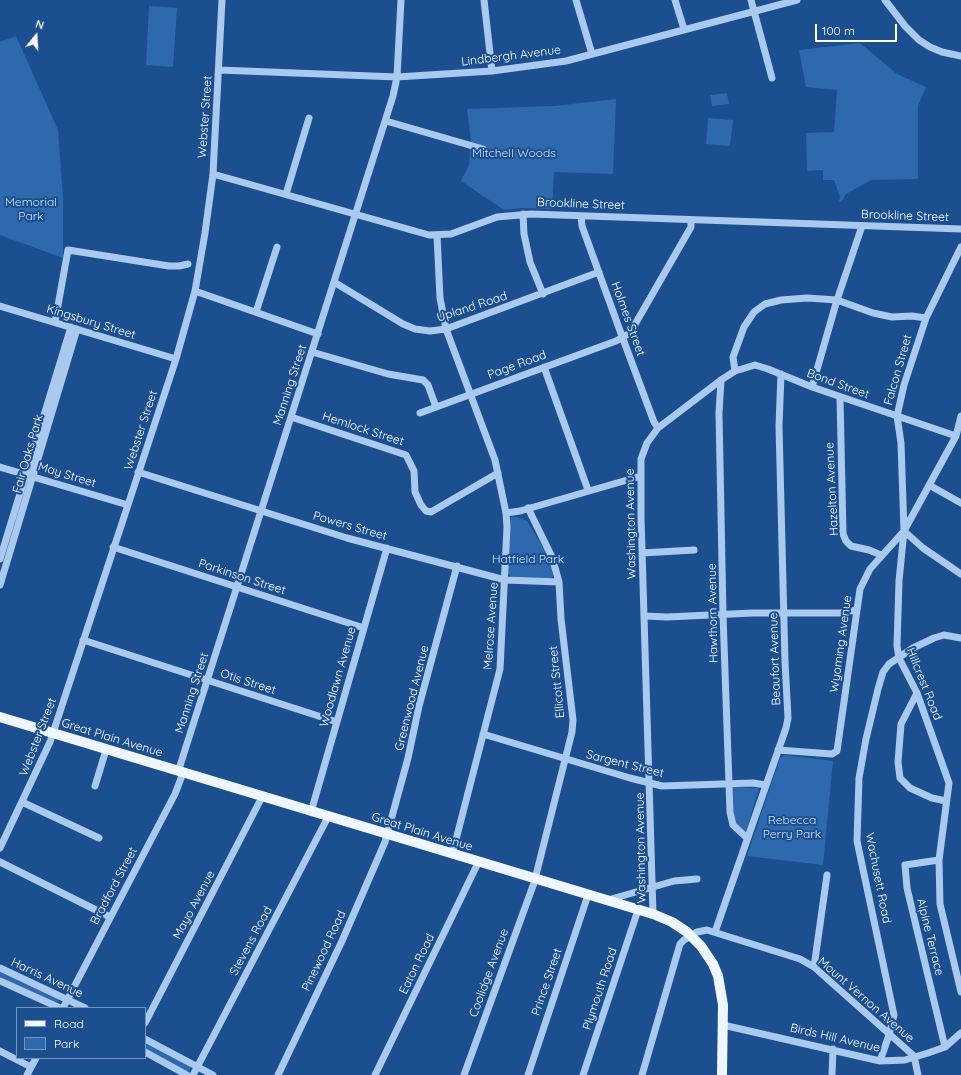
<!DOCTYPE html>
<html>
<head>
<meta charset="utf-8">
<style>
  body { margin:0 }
  #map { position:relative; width:961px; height:1075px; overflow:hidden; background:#1b4f8f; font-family:Quicksand,sans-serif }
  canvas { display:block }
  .legend { position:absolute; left:16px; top:1007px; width:130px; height:52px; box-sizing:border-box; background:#1b4f8f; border:1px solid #7695bc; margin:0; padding:5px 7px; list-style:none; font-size:12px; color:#fff }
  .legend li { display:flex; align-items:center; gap:8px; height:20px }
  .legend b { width:20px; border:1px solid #7695bc }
  .north { position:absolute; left:16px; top:16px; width:40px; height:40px; -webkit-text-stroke:3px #1b4f8f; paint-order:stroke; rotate:18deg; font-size:11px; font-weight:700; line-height:16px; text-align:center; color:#fff }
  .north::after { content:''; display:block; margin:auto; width:14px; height:18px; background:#fff; clip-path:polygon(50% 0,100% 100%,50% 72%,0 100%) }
  .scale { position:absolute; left:815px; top:24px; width:82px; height:18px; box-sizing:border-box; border:2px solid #fff; border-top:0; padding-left:5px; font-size:12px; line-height:14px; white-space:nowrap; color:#fff; -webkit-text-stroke:3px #1b4f8f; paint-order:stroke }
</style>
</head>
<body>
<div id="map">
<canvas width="961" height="1075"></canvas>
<ul class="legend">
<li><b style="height:5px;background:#f0f6ff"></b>Road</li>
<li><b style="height:11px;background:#2e69ad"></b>Park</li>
</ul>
<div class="north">N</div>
<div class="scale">100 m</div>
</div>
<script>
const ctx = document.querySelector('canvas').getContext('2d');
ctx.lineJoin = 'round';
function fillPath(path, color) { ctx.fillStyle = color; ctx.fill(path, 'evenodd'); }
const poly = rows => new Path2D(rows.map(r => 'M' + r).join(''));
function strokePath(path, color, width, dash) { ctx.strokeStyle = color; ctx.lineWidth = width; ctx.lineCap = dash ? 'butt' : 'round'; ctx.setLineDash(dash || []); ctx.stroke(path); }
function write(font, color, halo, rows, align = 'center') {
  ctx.font = font + ' Quicksand,sans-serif'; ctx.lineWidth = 4; ctx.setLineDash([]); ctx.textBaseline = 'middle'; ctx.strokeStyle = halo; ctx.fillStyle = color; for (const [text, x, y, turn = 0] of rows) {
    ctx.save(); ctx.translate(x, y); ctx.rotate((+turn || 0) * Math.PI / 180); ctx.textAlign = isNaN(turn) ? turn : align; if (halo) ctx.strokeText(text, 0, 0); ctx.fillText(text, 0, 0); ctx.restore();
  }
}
fillPath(poly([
  [149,6,177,8,173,67,146,65],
  [16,36,58,130,63,198,63,258,0,235,0,42],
  [860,43,897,74,926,87,918,106,918,179,871,180,846,194,841,202,839,201,840,197,834,180,823,180,823,170,807,171,806,133,834,132,837,90,806,87,799,50],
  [727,93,729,104,712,106,710,95],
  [616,99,613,174,554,172,552,209,523,208,504,210,461,181,469,165,471,141,467,109,554,106],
  [708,118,733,120,730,146,706,144],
  [511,517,517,517,527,521,548,555,552,569,553,576,550,580,511,577,508,573,509,522],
  [785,755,833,761,823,865,747,856,780,758],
  [733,787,759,788,746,832,734,823],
  [0,971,59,999,59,1001,56,1003,0,978],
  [145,1042,190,1066,190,1070,187,1072,145,1050]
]), '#2e69ad');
strokePath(poly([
  [484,0,492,71],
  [576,0,592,54],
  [675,0,684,29],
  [751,0,772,78],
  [885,0,905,26,919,40,930,47,942,52,961,56],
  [219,70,397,77,492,71,566,61,797,0],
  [386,121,483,149],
  [213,174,429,235,451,234,497,217,531,214,961,229],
  [286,194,309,118],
  [523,214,524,234,530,262,543,294],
  [581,216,582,226,623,339,654,422,658,428],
  [437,235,440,298,446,329,495,460,506,513,507,527,500,669,452,855],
  [334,282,403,324,415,329,430,331,446,329,599,272],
  [195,291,318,334],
  [0,306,176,359],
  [256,312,277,247],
  [55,322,68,250,169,266,179,266,188,264],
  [312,352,388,374,423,380,428,385,436,407],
  [544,367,588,490],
  [735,371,755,365,768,369,812,387,956,436],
  [721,380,719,413,723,615,730,812,733,825,747,838],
  [812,387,837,300,862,226],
  [840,397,843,534,846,541,851,546,869,550,881,555],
  [420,413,616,341,630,333,691,227,691,220],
  [961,416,956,436,904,531,899,581,897,646,899,658,917,693,949,783,939,860,940,904,961,992],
  [291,417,406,455,414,471,415,492,421,505,426,511,431,512,498,473],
  [0,467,128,505],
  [138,472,347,538,505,580,559,582],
  [929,485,961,503],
  [506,513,520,511,641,476],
  [904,531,901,443,897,416,904,385,926,318,961,247],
  [904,531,923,548,961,574],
  [113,547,364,628],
  [642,553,694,550],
  [0,559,71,327],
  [0,585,77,329],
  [645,616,667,617,753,613,840,613,856,610],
  [83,640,337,722],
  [917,693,901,724,898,762,900,778,910,788,932,798,946,801],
  [483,734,630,778,662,786,753,783,766,785],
  [778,750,832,754,837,751,860,589,870,569,904,531],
  [178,772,393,96,397,77,401,0],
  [95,786,106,750],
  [22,802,99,838],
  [311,812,387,548],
  [0,848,50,742,176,359,195,291,205,233,213,174,222,0],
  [939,860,905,865,907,888,945,1047],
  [0,862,110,917],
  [608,900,674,881,697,879],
  [653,914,641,517,641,459,647,443,658,428,721,380,735,371,733,357,744,327,754,312,765,304,781,300,807,298,837,300,873,313,892,317,912,316,926,318],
  [715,932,786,728,788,718,785,662,779,426,781,374],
  [814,967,827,875],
  [0,968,85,1008],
  [0,981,60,1008],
  [63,1008,175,794,183,773],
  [145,1023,262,797],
  [723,1025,880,1061,905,1060,928,1053,945,1047,961,1033],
  [145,1039,213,1075],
  [0,1051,31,1067],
  [145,1052,187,1075],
  [880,1061,889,1035,894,1015,857,841,859,778,866,739,878,689,883,672,889,664,913,648,934,638,944,635,961,638],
  [27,1075,36,1058],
  [193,1075,328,817],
  [278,1075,342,941,385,842,408,758,419,706,457,566],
  [375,1075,478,863],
  [464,1075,534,883,572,732,573,720,561,619,559,582,552,557,528,508],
  [528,1075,588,895],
  [583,1075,638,910],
  [642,1075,680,944,684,940,697,932,707,930,800,959,814,967,914,1056,918,1075],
  [832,1075,833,1049]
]), '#a9c9ee', 7);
strokePath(poly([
  [0,717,653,914,672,922,687,932,701,946,713,964,718,976,723,1005,722,1075]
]), '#f0f6ff', 10);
write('12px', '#fff', '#1b4f8f', [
  ["Lindbergh Avenue",511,56,-7],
  ["Webster Street",205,117,-86],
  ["Brookline Street",581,204,2],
  ["Brookline Street",905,216,2],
  ["Upland Road",472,307,-18],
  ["Holmes Street",628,319,70],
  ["Kingsbury Street",91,322,17],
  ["Page Road",517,365,-20],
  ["Falcon Street",898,370,-74],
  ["Bond Street",838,384,20],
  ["Manning Street",290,385,-72],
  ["Hemlock Street",363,429,18],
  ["Webster Street",141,430,-72],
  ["Fair Oaks Park",28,454,-74],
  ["May Street",67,475,17],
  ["Hazelton Avenue",832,489,-93],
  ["Washington Avenue",631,524,-91],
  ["Powers Street",350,526,16],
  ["Parkinson Street",242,577,18],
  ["Hawthorn Avenue",713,613,-91],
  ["Melrose Avenue",491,626,-86],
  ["Wyoming Avenue",841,644,-82],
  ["Beaufort Avenue",775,659,-92],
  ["Woodlawn Avenue",338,677,-74],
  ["Otis Street",248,682,18],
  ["Ellicott Street",557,682,-96],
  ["Hillcrest Road",924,684,68],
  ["Manning Street",192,693,-72],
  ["Greenwood Avenue",412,698,-76],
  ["Webster Street",38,737,-69],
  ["Great Plain Avenue",112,738,17],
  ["Sargent Street",625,764,14],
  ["Great Plain Avenue",422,832,17],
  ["Washington Avenue",641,848,-91],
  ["Wachusett Road",878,878,79],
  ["Bradford Street",114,886,-62],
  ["Mayo Avenue",194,905,-62],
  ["Alpine Terrace",930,937,76],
  ["Stevens Road",251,941,-62],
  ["Pinewood Road",324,951,-65],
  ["Eaton Road",417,964,-64],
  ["Coolidge Avenue",489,973,-70],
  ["Harris Avenue",47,978,25],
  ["Prince Street",547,982,-71],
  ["Plymouth Road",600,989,-72],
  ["Mount Vernon Avenue",866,1000,41],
  ["Birds Hill Avenue",835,1038,13]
]);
write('12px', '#cfe3fa', '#1b4f8f', [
  ["Mitchell Woods",514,153],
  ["Memorial",31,202],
  ["Park",31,216],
  ["Hatfield Park",528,559],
  ["Rebecca",792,820],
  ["Perry Park",792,834]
]);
</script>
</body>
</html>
